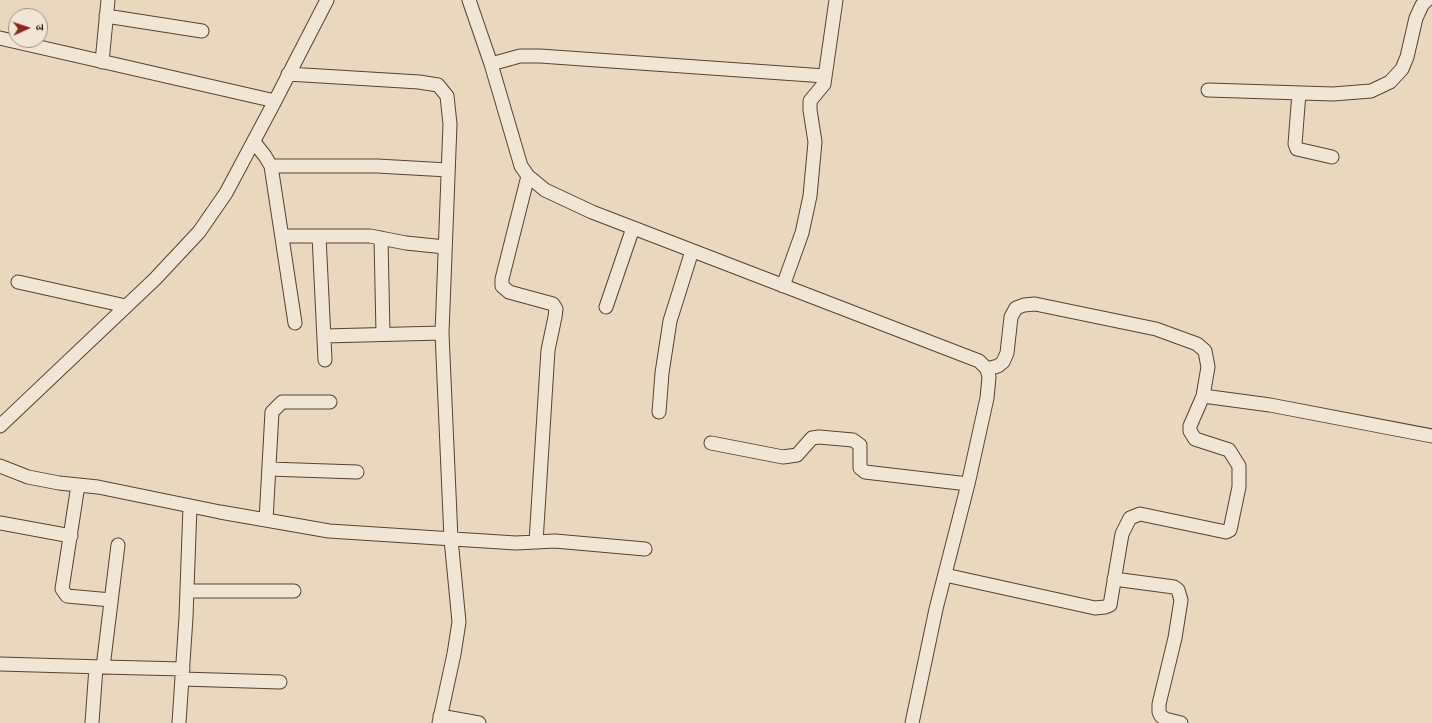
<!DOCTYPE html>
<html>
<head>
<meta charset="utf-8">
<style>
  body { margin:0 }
  #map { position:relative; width:1432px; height:723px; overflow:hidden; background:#e9d7be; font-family:"Sorts Mill Goudy","Noto Serif Devanagari",serif }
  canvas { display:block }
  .north { position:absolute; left:8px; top:8px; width:40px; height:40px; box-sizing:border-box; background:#f1e5d5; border:1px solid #a19080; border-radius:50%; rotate:87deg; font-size:11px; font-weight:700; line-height:16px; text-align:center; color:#2a1000 }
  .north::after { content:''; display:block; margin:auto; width:14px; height:18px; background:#8f2418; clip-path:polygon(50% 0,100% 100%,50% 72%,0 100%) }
</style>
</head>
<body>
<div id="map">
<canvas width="1432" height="723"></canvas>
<div class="north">उ</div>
</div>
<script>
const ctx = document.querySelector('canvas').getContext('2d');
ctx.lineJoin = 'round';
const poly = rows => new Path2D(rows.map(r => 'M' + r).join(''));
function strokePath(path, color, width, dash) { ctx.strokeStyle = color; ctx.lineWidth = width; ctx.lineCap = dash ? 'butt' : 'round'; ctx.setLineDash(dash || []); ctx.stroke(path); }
const street = poly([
  [469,0,491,64,521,166,528,176,545,190,592,212,979,361,987,369,989,377,987,398,968,484,936,609,912,723],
  [106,16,202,31],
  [0,38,275,101],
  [102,62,108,0],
  [491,64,520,56,540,56,825,76],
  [288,74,419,82,438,85,447,96,450,124,442,333,451,539,459,622,454,654,439,723],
  [1208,90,1333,94,1371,91,1390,82,1402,69,1407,57,1416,18,1422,5,1427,0],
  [1299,93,1295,144,1297,149,1332,157],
  [254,142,265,156,271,166,295,323],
  [271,166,377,166,448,170],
  [528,176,502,279,502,286,509,292,553,304,556,309,555,317,548,350,536,542],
  [282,236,370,236,406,243,445,247],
  [319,236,325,360],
  [381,238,383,334],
  [18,282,126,306],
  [783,286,802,233,810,196,815,142,810,110,810,101,824,84,836,0],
  [606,307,633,228],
  [324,336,442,333],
  [1203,396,1270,405,1432,436],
  [659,412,662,373,670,321,692,251],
  [0,426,155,279,199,232,226,193,275,101,327,0],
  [711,443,783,457,797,455,812,438,819,437,853,440,860,445,860,468,865,472,968,484],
  [0,466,28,477,59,483,98,487,220,512,329,531,516,543,555,541,645,549],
  [269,469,357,472],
  [78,485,62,589,67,596,111,600],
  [266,520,272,412,282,402,330,402],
  [0,523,71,536],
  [945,575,1095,608,1105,607,1110,605,1122,534,1130,518,1140,514,1226,532,1230,530,1239,487,1239,466,1229,450,1195,439,1190,431,1190,426,1203,396,1208,367,1205,351,1197,344,1156,329,1035,304,1024,305,1016,308,1011,317,1007,353,1003,362,998,366,987,369],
  [1114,579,1174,587,1178,590,1181,600,1175,638,1159,704,1159,712,1161,716,1165,719,1181,723],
  [187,591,294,591],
  [0,664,103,667,183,669],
  [103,667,118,545],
  [182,679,280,682],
  [440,716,479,723],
  [92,723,96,667],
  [179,723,186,617,190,506]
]);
strokePath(street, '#5a4230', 15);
strokePath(street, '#f1e5d5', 13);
</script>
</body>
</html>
